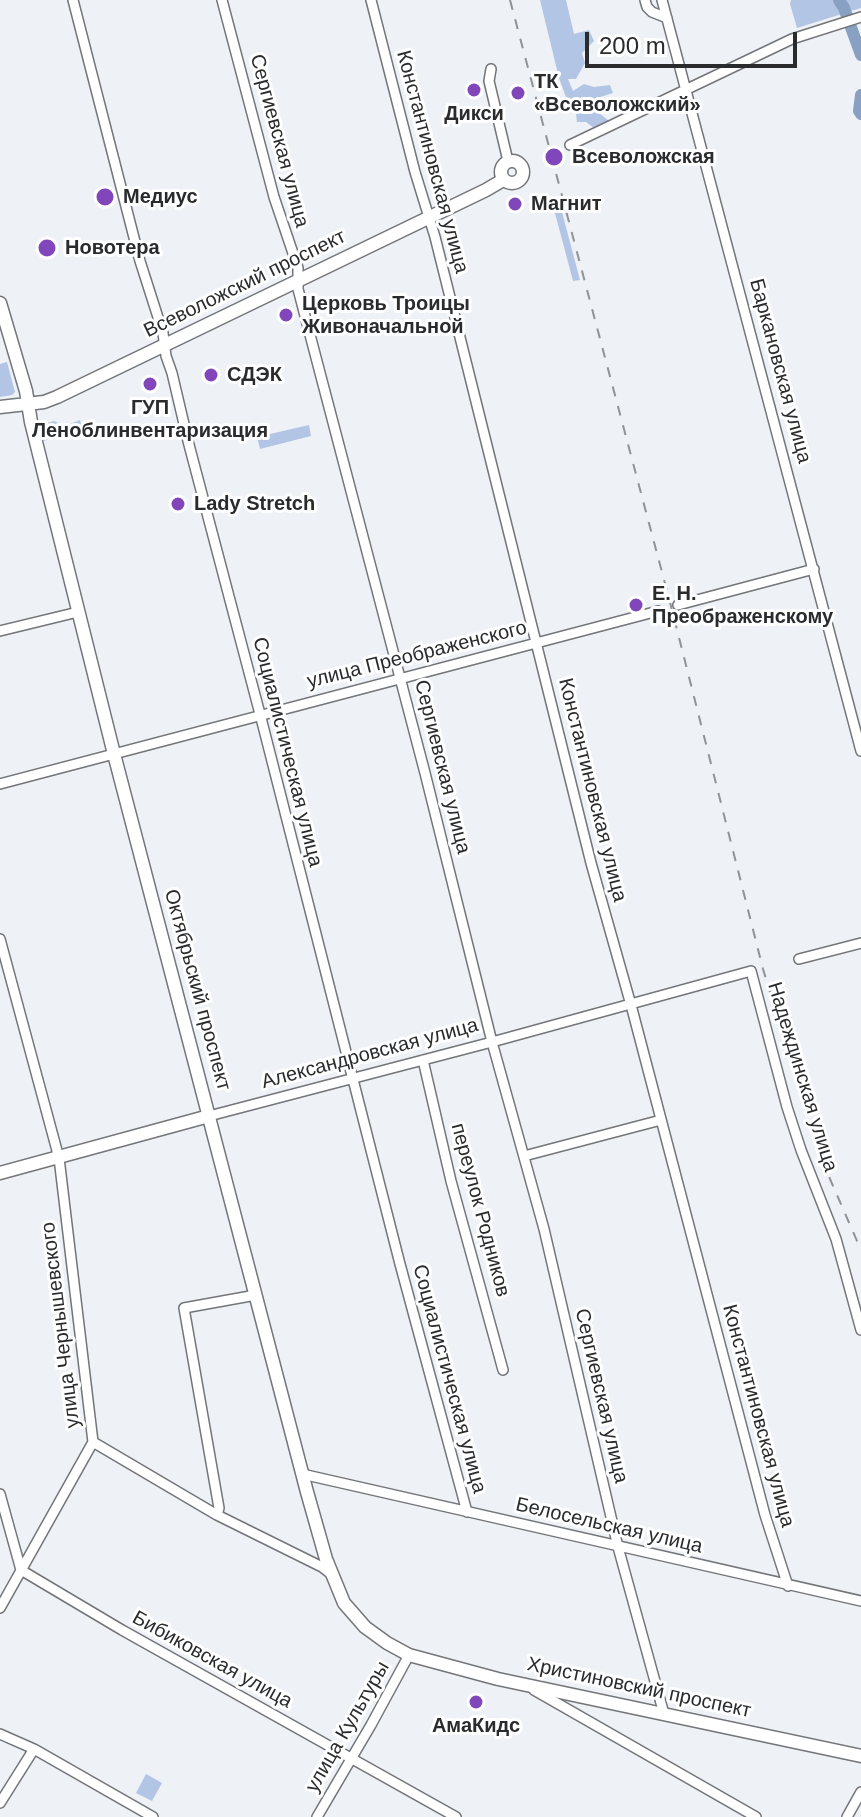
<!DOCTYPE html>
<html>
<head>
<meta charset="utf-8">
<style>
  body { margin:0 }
  #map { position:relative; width:861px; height:1817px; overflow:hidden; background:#eef1f5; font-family:Helvetica,sans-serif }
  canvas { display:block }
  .scale { position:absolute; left:585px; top:32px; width:212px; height:36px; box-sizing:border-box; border:4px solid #2a2b2d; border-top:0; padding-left:10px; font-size:24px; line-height:28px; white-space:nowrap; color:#2a2b2d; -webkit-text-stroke:6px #fff; paint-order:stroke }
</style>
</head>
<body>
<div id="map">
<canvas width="861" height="1817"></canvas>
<div class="scale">200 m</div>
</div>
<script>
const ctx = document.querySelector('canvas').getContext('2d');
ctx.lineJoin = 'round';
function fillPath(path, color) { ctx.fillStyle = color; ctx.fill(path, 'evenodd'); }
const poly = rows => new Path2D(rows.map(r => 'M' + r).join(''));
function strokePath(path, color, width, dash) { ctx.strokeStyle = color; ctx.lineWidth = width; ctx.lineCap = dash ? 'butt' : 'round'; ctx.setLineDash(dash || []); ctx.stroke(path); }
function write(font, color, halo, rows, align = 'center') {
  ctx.font = font + ' Helvetica,sans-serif'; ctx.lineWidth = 6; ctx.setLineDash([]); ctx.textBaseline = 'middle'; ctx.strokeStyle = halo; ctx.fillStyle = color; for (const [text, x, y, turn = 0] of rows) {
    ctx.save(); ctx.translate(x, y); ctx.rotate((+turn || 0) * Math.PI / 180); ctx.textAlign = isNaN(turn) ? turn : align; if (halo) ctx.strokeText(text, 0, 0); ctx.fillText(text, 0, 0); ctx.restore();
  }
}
fillPath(poly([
  [540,0,566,0,574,34,589,30,594,41,582,53,585,63,576,79,568,79,573,91,584,84,594,87,610,85,613,93,594,99,599,113,609,121,594,128,586,122,577,122,576,114,571,111,559,78],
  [791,0,861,0,861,8,797,28,790,4],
  [558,197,580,280,573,281,551,198],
  [7,362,15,392,12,395,0,397,0,364],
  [80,420,81,424,44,441,40,425,54,421,65,426],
  [309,425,311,436,260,449,257,437],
  [450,1719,459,1722,472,1720,491,1728,491,1732,487,1734,472,1727,458,1731,447,1726,447,1722],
  [146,1774,162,1783,152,1801,136,1793]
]), '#b3c5e5');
strokePath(poly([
  [839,0,844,8,861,55],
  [861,95,859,111,861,114]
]), '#88a1c3', 12);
const street = poly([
  [73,0,140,261,163,333,166,356,172,373,188,441,260,714,400,1264,467,1512],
  [222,0,274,197,298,268,298,289,425,773,492,1042,544,1229,618,1547,664,1714],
  [371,0,415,172,435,237,591,863,631,1005,765,1515,788,1586],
  [645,0,647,7,652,12,667,18],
  [662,0,861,751],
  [491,69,489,81,508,161],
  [570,145,792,39,861,17],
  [678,605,814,569],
  [0,631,78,612],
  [0,784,658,611],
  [0,939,59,1158,93,1442,217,1515,322,1567,331,1574],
  [799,959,861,943],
  [423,1060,451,1181,503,1370],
  [209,1116,492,1042,751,971,787,1107,801,1150,836,1239,861,1330],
  [524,1156,661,1120],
  [302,1474,861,1601],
  [0,1494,21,1570,122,1630,456,1817],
  [217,1515,219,1508,184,1308,256,1295],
  [0,1608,93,1442],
  [534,1690,756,1817],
  [0,1734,34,1749,153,1817],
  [0,1803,34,1749],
  [317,1817,371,1725,409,1655],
  [847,1817,861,1792]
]);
const secondary = poly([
  '501 172a11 11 0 1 1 22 0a11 11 0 1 1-22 0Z',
  [0,303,26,391,31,422,114,754,307,1492,326,1559,344,1603,365,1627,387,1643,409,1655,498,1679,861,1756],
  [0,407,44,402,57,397,486,190,503,180],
  [0,1173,209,1116]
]);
strokePath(street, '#737579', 12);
strokePath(secondary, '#737579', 15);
strokePath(street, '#fff', 9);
strokePath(secondary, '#fff', 12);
strokePath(poly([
  [510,0,671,606,763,969,814,1137,830,1179,861,1250]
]), '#909295', 2, [10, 10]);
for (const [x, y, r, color] of [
  [474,90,8,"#8246bb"],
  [518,93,8,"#8246bb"],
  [554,157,10,"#8246bb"],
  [105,197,10,"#8246bb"],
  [515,204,8,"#8246bb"],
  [47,248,10,"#8246bb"],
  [286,315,8,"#8246bb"],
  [211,375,8,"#8246bb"],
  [150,384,8,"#8246bb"],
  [178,504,8,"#8246bb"],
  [636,605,8,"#8246bb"],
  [476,1702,8,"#8246bb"]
]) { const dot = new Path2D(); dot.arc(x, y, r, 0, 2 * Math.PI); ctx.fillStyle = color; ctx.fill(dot); strokePath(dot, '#fff', 3); }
write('bold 20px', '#2a2b2d', '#fff', [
  ["ТК",534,82],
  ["«Всеволожский»",534,105],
  ["Дикси",474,114,"center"],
  ["Всеволожская",572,157],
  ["Медиус",123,197],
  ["Магнит",531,204],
  ["Новотера",65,248],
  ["Церковь Троицы",302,304],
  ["Живоначальной",302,327],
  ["СДЭК",227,375],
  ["ГУП",150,408,"center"],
  ["Леноблинвентаризация",150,431,"center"],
  ["Lady Stretch",194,504],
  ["Е. Н.",652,594],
  ["Преображенскому",652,617],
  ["АмаКидс",476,1726,"center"]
], 'left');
write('20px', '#2a2b2d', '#fff', [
  ["Сергиевская улица",279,141,75],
  ["Константиновская улица",432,162,75],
  ["Всеволожский проспект",245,284,-26],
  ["Баркановская улица",780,371,75],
  ["улица Преображенского",417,655,-14],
  ["Социалистическая улица",287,752,76],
  ["Сергиевская улица",442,767,76],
  ["Константиновская улица",592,790,76],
  ["Октябрьский проспект",197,990,75],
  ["Александровская улица",370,1054,-15],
  ["Надеждинская улица",802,1077,73],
  ["переулок Родников",480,1210,75],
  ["улица Чернышевского",61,1325,-97],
  ["Социалистическая улица",449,1379,75],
  ["Сергиевская улица",601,1396,77],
  ["Константиновская улица",758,1416,75],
  ["Белосельская улица",609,1526,13],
  ["Бибиковская улица",212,1660,29],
  ["Христиновский проспект",639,1688,12],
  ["улица Культуры",348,1727,-60]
]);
</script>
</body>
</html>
